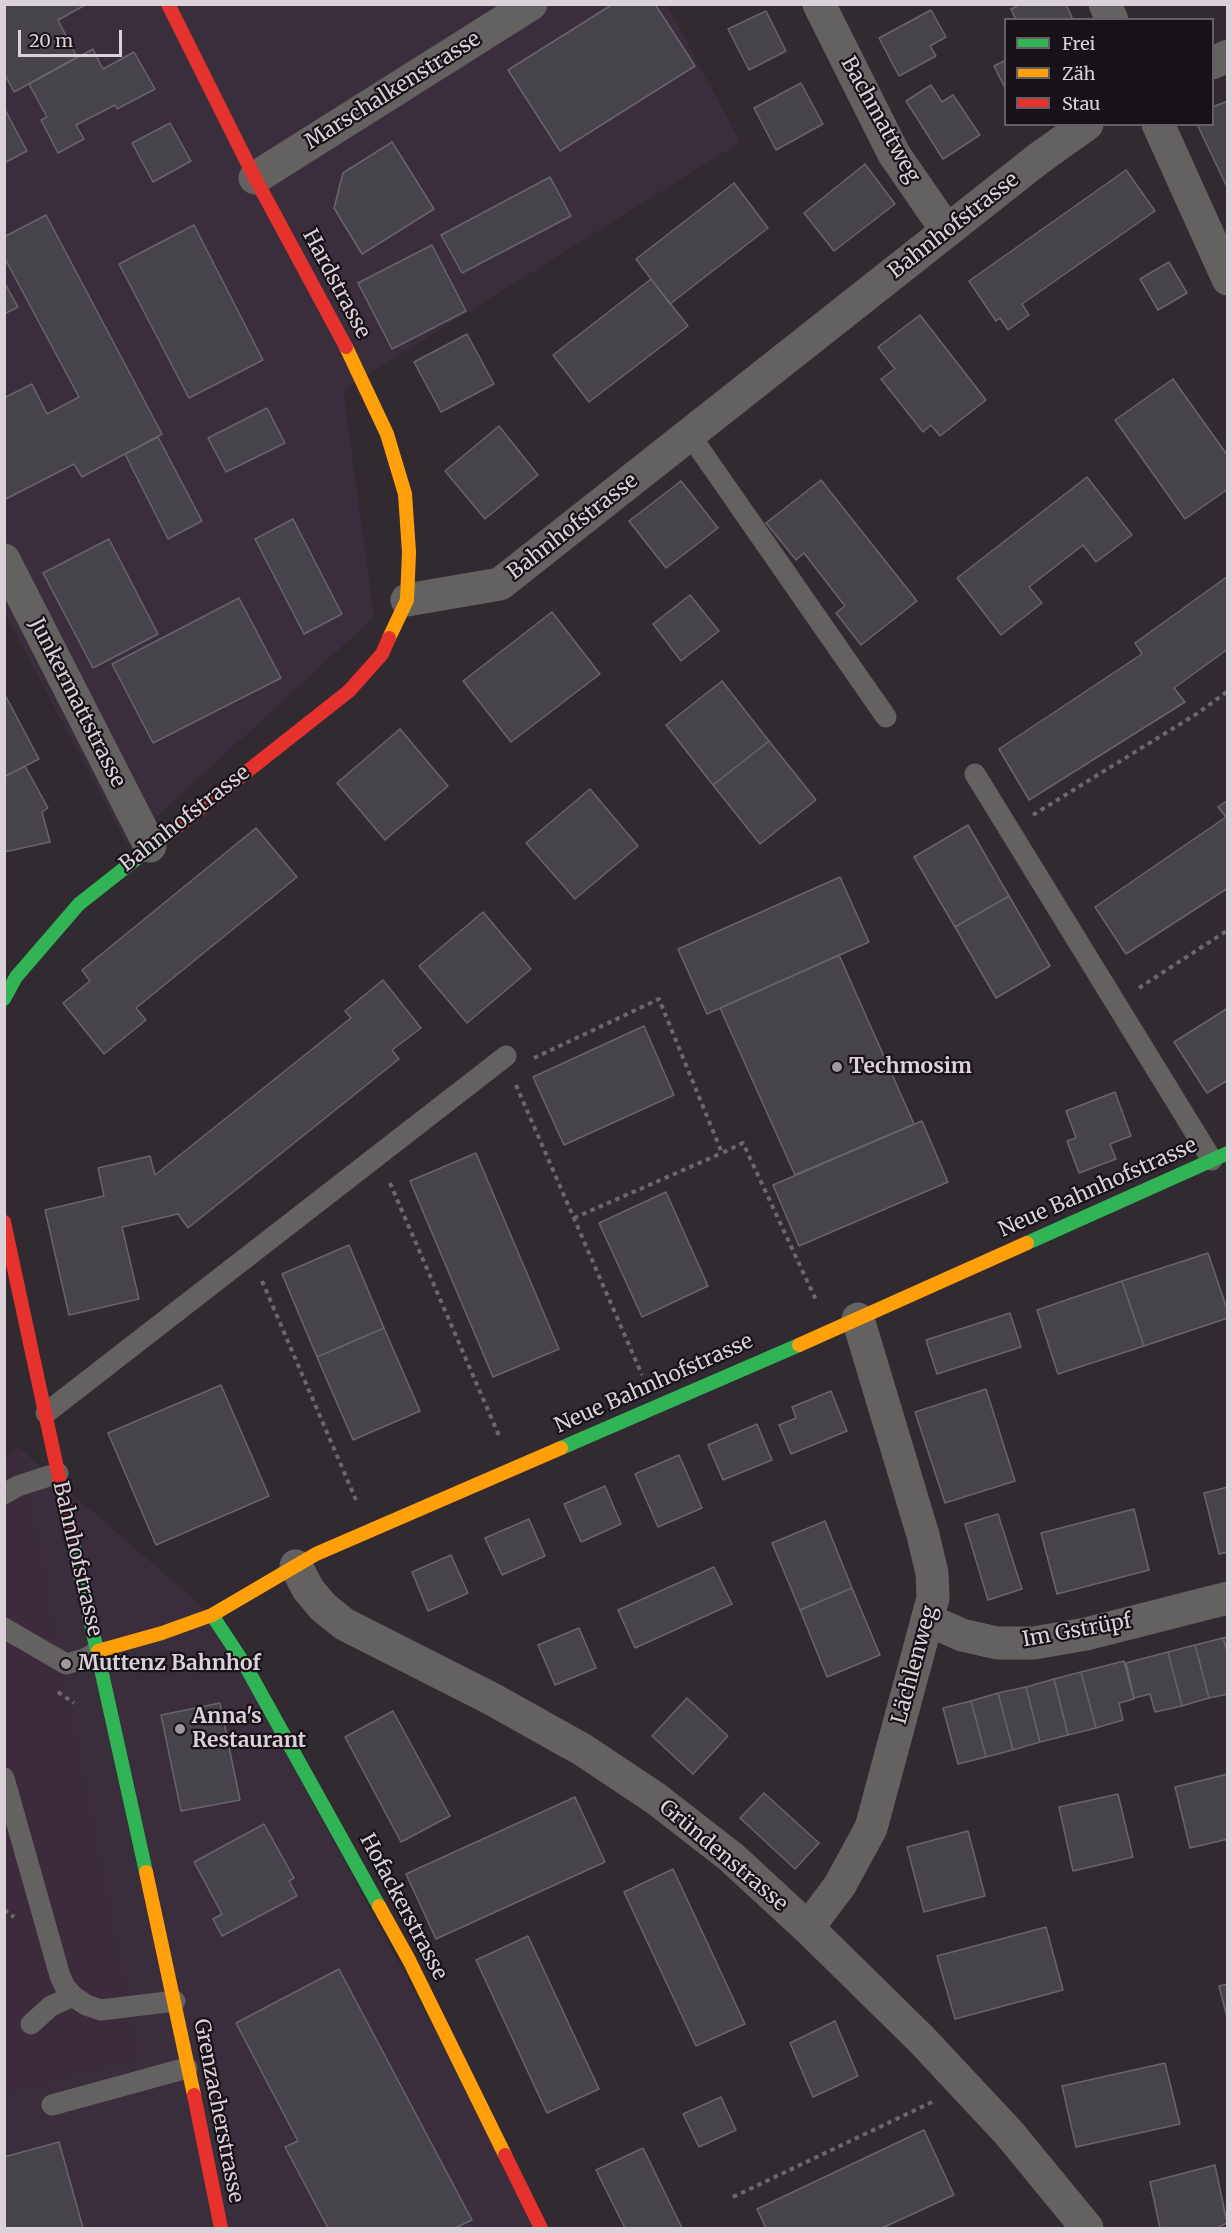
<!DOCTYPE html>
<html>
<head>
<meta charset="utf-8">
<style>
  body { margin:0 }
  #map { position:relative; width:1232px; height:2233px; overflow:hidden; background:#322a31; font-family:Merriweather,serif }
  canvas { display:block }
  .frame { position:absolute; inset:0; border:6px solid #dad1d9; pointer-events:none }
  .legend { position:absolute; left:1004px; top:18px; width:210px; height:108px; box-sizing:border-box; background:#181218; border:2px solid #665e65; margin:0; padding:8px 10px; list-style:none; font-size:18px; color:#dad1d9 }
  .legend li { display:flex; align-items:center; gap:12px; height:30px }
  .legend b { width:30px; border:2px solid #665e65 }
  .scale { position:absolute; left:18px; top:30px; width:104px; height:27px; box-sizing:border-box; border:3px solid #dad1d9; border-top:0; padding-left:8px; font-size:18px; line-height:21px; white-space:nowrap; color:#dad1d9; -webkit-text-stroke:4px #181218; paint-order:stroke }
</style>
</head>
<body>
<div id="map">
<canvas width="1232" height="2233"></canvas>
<div class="frame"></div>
<ul class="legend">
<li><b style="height:8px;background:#30b455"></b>Frei</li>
<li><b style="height:8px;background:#ff9f0a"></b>Zäh</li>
<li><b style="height:8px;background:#e5322d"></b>Stau</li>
</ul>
<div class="scale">20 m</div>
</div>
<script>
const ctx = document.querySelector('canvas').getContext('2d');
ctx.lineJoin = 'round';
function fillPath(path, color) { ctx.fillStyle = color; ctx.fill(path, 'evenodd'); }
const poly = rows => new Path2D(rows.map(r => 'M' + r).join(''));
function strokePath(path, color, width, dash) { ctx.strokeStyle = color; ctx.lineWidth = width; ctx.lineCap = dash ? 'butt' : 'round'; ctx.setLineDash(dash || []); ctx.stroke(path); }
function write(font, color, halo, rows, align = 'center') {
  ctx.font = font + ' Merriweather,serif'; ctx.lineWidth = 4.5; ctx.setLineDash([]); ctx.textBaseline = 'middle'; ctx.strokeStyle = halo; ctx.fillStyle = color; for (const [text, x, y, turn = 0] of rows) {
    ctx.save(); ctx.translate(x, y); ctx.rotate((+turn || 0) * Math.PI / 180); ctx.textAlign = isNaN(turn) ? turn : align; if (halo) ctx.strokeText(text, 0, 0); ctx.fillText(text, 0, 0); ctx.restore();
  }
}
fillPath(poly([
  [18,1447,137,2057,5,2093,4,1461]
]), '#3c2c3b');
fillPath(poly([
  [4,5,667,5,740,142,343,390,374,617,127,844,5,614],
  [18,1447,212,1615,541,2228,5,2228,5,2093,137,2057]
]), '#3a2e3c');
const building = poly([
  [4,4,87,4,58,20,77,57,14,92,4,73,4,4],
  [613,4,655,4,695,66,560,151,508,70,613,4],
  [1021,4,1066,4,1073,20,1016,20,1011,9,1021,4],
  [931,10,946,37,930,46,936,56,899,76,879,38,931,10],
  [766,11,786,51,749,70,728,29,766,11],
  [93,49,103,69,134,52,155,89,117,109,115,105,76,125,84,139,58,153,41,120,47,117,29,84,93,49],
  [1006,60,1006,90,994,66,1006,60],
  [801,83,823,124,776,150,754,108,801,83],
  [931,85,942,102,953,95,980,135,943,159,906,101,931,85],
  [1228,101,1228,187,1227,187,1197,124,1212,124,1212,107,1228,101],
  [4,108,27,151,4,163,4,108],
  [170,123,191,161,153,182,132,143,170,123],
  [392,142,434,209,362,254,334,208,343,173,392,142],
  [865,164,895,204,834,251,804,213,865,164],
  [1126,170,1155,211,1022,304,1029,315,1008,330,1000,318,996,321,969,281,1126,170],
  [550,177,571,216,462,273,441,235,550,177],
  [734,183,768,228,670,304,636,259,734,183],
  [46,215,162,434,82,477,74,464,4,500,4,398,32,384,47,414,79,397,4,257,4,237,46,215],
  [194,225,263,360,189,398,119,264,194,225],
  [432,245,466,311,392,349,358,283,432,245],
  [1169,262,1187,293,1158,310,1140,279,1169,262],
  [651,279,688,326,589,402,553,355,651,279],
  [4,282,18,307,4,314,4,282],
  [920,315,986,400,940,436,931,425,923,432,881,379,895,369,878,347,920,315],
  [467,334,494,384,441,412,414,362,467,334],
  [1173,379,1228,456,1228,489,1185,519,1115,420,1173,379],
  [267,408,285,443,226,472,208,438,267,408],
  [499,426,538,475,485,519,445,471,499,426],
  [158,437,202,521,168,539,125,454,158,437],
  [1087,477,1132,535,1096,562,1083,545,1029,587,1042,603,1001,635,957,578,1087,477],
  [821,480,917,601,861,645,836,613,845,606,804,553,796,560,766,523,821,480],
  [681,481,718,528,666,568,629,521,681,481],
  [293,519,342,614,304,634,255,539,293,519],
  [109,539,158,634,93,668,43,573,109,539],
  [1228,576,1228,649,1174,688,1185,702,1029,800,999,749,1142,654,1135,643,1228,576],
  [690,595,719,631,681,661,653,624,690,595],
  [239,598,281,678,153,743,112,664,239,598],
  [552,612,600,674,511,742,463,681,552,612],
  [722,681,769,741,713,785,666,725,722,681],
  [4,693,39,759,4,777,4,693],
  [400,729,448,786,385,840,337,783,400,729],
  [769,741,816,800,760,844,713,785,769,741],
  [25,766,48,808,42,812,50,842,4,852,4,777,25,766],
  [590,789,638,846,575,899,526,843,590,789],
  [1228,800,1228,888,1126,954,1095,907,1226,817,1218,807,1228,800],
  [968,825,1009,896,955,927,914,857,968,825],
  [256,828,297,877,136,1008,146,1020,104,1054,63,1003,90,981,82,970,256,828],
  [840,877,869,942,707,1014,678,949,840,877],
  [1009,896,1050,966,996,998,955,927,1009,896],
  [483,912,531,969,467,1023,419,966,483,912],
  [839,955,914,1124,795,1175,720,1008,839,955],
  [383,980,421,1028,392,1050,399,1059,188,1228,178,1214,122,1227,139,1299,69,1315,45,1210,104,1196,98,1168,150,1156,155,1175,351,1018,345,1011,383,980],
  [1228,1008,1228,1080,1207,1093,1174,1042,1228,1008],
  [644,1026,674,1095,564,1145,533,1077,644,1026],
  [1115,1092,1131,1136,1110,1144,1116,1159,1079,1173,1067,1141,1076,1138,1066,1111,1115,1092],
  [922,1121,948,1182,799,1246,773,1185,922,1121],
  [476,1153,559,1349,493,1377,410,1181,476,1153],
  [666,1192,708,1286,642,1317,599,1223,666,1192],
  [349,1245,384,1328,317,1357,282,1274,349,1245],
  [1208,1253,1228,1312,1228,1318,1144,1346,1122,1281,1208,1253],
  [1122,1281,1144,1346,1058,1374,1037,1310,1122,1281],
  [1010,1313,1021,1347,937,1374,926,1340,1010,1313],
  [384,1328,420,1411,353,1440,317,1357,384,1328],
  [221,1385,269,1496,156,1545,108,1433,221,1385],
  [986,1389,1015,1481,945,1503,915,1412,986,1389],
  [831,1391,847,1431,791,1454,779,1425,796,1418,792,1407,831,1391],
  [757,1424,772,1460,723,1480,708,1445,757,1424],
  [679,1455,702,1508,658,1527,635,1474,679,1455],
  [605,1486,621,1524,581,1542,564,1504,605,1486],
  [1228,1487,1228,1552,1219,1554,1204,1493,1228,1487],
  [1134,1509,1149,1570,1057,1594,1041,1533,1134,1509],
  [998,1514,1022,1589,988,1600,965,1524,998,1514],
  [529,1519,545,1556,502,1575,485,1538,529,1519],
  [825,1521,852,1588,800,1610,772,1543,825,1521],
  [451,1555,468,1593,428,1611,412,1572,451,1555],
  [714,1567,732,1604,635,1648,618,1610,714,1567],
  [852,1588,880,1655,827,1677,800,1610,852,1588],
  [579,1628,596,1668,555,1685,538,1645,579,1628],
  [1228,1637,1228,1655,1223,1638,1228,1637],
  [1223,1638,1228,1655,1228,1694,1209,1698,1195,1645,1223,1638],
  [1195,1645,1209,1698,1182,1706,1168,1652,1195,1645],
  [1168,1652,1182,1706,1155,1712,1150,1694,1134,1698,1126,1663,1168,1652],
  [1124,1661,1134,1699,1119,1703,1123,1720,1096,1728,1081,1672,1124,1661],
  [1081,1672,1096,1728,1068,1735,1054,1679,1081,1672],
  [1054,1679,1068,1735,1040,1742,1026,1687,1054,1679],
  [1026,1687,1040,1742,1013,1750,998,1693,1026,1687],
  [998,1693,1013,1750,986,1757,971,1701,998,1693],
  [687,1698,728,1736,693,1774,652,1736,687,1698],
  [971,1701,986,1757,958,1764,943,1708,971,1701],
  [220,1703,240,1800,181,1811,161,1715,220,1703],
  [393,1711,450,1816,401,1842,345,1737,393,1711],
  [1228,1774,1228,1839,1190,1848,1175,1787,1228,1774],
  [764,1793,819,1843,795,1869,740,1818,764,1793],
  [1118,1794,1133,1857,1073,1871,1059,1807,1118,1794],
  [575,1797,605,1862,436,1939,406,1874,575,1797],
  [264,1824,294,1878,289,1881,297,1896,222,1936,213,1919,222,1914,194,1862,264,1824],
  [968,1831,985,1896,924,1912,907,1847,968,1831],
  [673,1869,745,2024,696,2046,624,1892,673,1869],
  [1046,1927,1063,1990,955,2019,937,1956,1046,1927],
  [528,1936,599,2089,547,2113,476,1960,528,1936],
  [339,1969,472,2220,455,2228,328,2228,285,2147,298,2141,236,2023,339,1969],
  [1228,1984,1228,2021,1219,1986,1228,1984],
  [835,2021,858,2076,813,2097,790,2043,835,2021],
  [1165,2063,1180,2124,1076,2147,1062,2086,1165,2063],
  [721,2097,736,2130,699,2147,683,2114,721,2097],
  [924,2130,954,2195,882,2228,766,2228,757,2209,924,2130],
  [59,2142,83,2228,4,2228,4,2157,59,2142],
  [643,2148,682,2228,625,2228,596,2170,643,2148],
  [1215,2165,1227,2223,1217,2228,1160,2228,1150,2182,1215,2165]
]);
fillPath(building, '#47434a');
strokePath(building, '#68646b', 1.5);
strokePath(poly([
  [1033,815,1198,713,1228,691],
  [1139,988,1228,930],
  [534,1058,659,999,722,1153,743,1143,816,1300],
  [516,1085,642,1375],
  [390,1183,500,1438],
  [574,1218,722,1153],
  [262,1281,356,1500],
  [58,1692,74,1703],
  [4,1910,14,1917],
  [733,2197,932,2102]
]), '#6b6869', 4, [4.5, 4.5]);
strokePath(poly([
  [690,435,886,717],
  [975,774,1212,1160],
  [46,1413,506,1056],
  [4,1494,18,1486,58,1473],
  [4,1628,66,1664,84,1659,98,1651],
  [4,1778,60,1976,65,1987,73,1996,86,2005,101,2010,175,2001],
  [31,2024,51,2006,73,1996],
  [52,2105,187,2068]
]), '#646161', 21);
strokePath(poly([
  [819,4,894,154,947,231],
  [1105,4,1112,20],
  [1212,63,1228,56],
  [1158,124,1228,279],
  [255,178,531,4],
  [4,560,150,846],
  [407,600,500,584,1038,159,1087,124],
  [296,1566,308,1589,323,1607,344,1624,492,1699,583,1750,655,1798,731,1857,808,1928,922,2040,1009,2133,1087,2228],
  [928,1620,962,1635,997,1643,1034,1643,1086,1634,1228,1598],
  [808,1928,840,1885,871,1828,933,1598,932,1573,923,1535,858,1319]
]), '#646161', 33);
strokePath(poly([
  [4,999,16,977,79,904,178,826],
  [1027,1243,1228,1153],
  [561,1448,799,1345],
  [72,1538,146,1872],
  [212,1615,245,1665,379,1906]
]), '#30b455', 14);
strokePath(poly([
  [346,347,387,434,405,494,409,552,407,600,389,638],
  [799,1345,1027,1243],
  [98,1651,162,1633,212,1615,316,1554,561,1448],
  [146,1872,194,2095],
  [379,1906,409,1960,505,2155]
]), '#ff9f0a', 14);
strokePath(poly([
  [168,4,255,178,346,347],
  [178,826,349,691,382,654,389,638],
  [4,1222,72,1538],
  [194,2095,221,2228],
  [505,2155,541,2228]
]), '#e5322d', 14);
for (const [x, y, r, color] of [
  [837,1067,6,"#9f979e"],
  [66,1664,6,"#9f979e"],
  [180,1729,6,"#9f979e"]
]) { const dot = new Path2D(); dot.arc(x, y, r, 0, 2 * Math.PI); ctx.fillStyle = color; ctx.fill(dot); strokePath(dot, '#181218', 2); }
write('21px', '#dad1d9', '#181218', [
  ["Marschalkenstrasse",393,91,-32],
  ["Bachmattweg",880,120,61],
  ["Bahnhofstrasse",954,226,-38],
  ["Hardstrasse",336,284,62],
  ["Bahnhofstrasse",573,527,-38],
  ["Junkermattstrasse",77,703,63],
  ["Bahnhofstrasse",185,819,-38],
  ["Neue Bahnhofstrasse",1098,1188,-24],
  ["Neue Bahnhofstrasse",654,1384,-24],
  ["Bahnhofstrasse",77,1559,77],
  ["Im Gstrüpf",1077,1631,-10],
  ["Lächlenweg",915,1665,-75],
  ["Gründenstrasse",723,1856,40],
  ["Hofackerstrasse",403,1907,62],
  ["Grenzacherstrasse",218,2111,79]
]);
write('bold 21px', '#dad1d9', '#181218', [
  ["Techmosim",849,1067],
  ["Muttenz Bahnhof",78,1664],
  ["Anna's",192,1717],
  ["Restaurant",192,1741]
], 'left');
</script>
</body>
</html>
